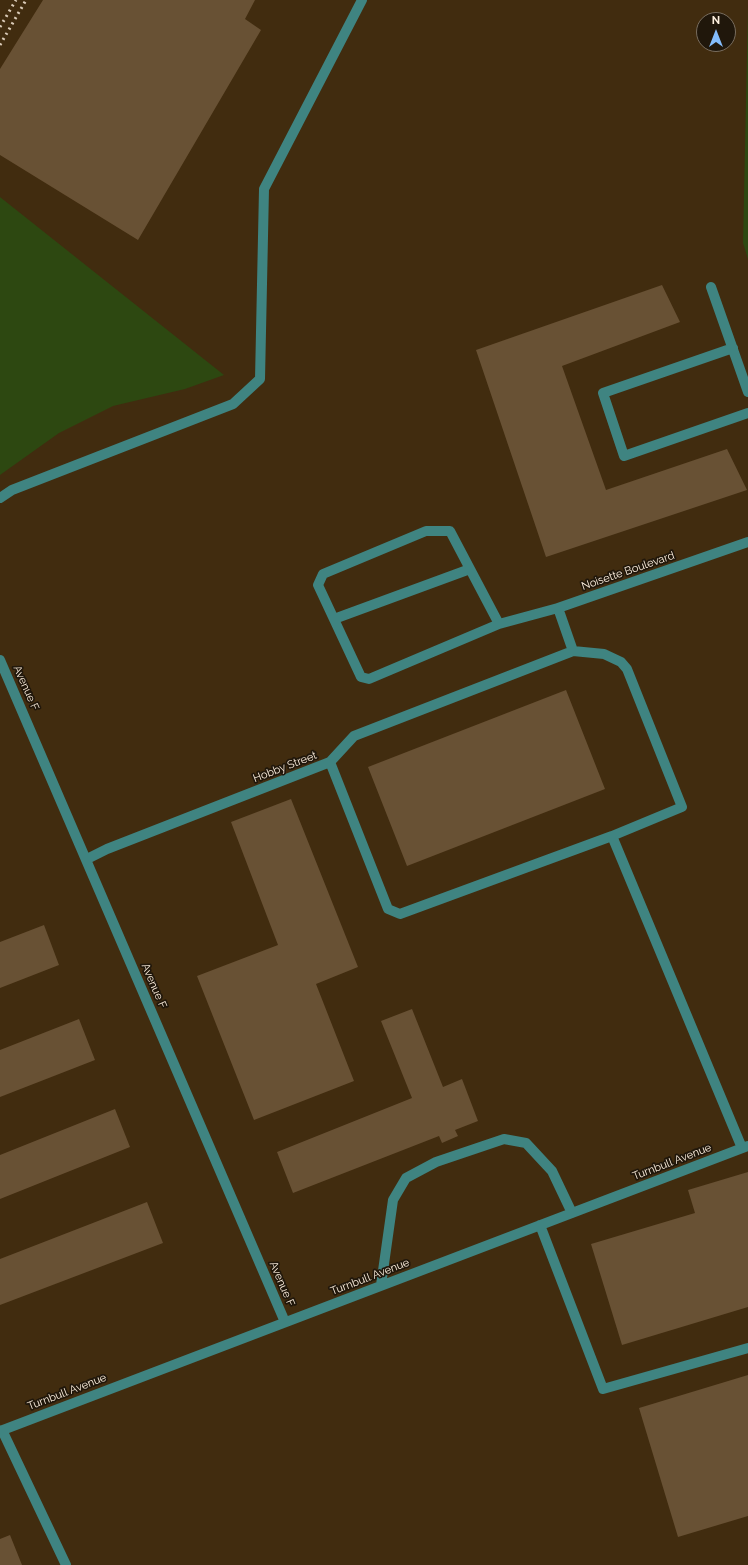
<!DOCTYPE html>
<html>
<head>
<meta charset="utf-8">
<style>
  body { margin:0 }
  #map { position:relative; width:748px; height:1565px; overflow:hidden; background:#412c0f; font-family:Raleway,sans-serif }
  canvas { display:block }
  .north { position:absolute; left:696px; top:12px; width:40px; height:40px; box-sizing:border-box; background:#20170b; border:1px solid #786d5f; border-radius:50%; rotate:0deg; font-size:11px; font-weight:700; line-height:16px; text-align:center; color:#fdefde }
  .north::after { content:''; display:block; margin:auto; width:14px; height:18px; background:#83bcfb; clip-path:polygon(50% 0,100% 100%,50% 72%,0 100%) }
</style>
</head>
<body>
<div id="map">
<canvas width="748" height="1565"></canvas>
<div class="north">N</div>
</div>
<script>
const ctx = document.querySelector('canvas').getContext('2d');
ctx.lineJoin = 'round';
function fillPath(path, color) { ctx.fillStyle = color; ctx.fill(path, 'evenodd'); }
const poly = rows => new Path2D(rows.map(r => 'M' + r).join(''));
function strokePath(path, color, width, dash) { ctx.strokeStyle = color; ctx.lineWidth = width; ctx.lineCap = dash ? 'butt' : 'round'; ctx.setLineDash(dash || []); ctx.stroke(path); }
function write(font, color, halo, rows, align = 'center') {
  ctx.font = font + ' Raleway,sans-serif'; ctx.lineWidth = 3.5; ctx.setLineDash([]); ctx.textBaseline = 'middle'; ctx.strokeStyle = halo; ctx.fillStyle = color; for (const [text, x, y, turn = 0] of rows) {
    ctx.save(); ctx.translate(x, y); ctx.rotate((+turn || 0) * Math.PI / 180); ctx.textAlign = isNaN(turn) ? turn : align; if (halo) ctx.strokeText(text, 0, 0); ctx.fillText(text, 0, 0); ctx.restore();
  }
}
fillPath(poly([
  [748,5,748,259,743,243],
  [0,197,224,375,185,389,113,406,59,433,0,475]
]), '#2d4811');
fillPath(poly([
  [43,0,255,0,245,19,261,30,138,240,0,155,0,69],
  [662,285,680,322,562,366,606,490,727,449,747,490,546,557,476,350],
  [566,690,605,789,407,866,368,767],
  [291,799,358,967,316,984,354,1081,254,1120,197,976,278,945,231,822],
  [44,925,59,965,0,988,0,942],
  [412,1009,443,1087,462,1079,478,1121,455,1130,458,1136,442,1143,439,1136,293,1193,277,1152,412,1098,381,1021],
  [79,1019,95,1060,0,1097,0,1050],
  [115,1109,130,1147,0,1199,0,1155],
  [748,1172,748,1307,622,1345,591,1244,695,1213,688,1190],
  [147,1202,163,1243,0,1305,0,1259],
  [748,1375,748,1516,678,1537,639,1408],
  [10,1535,22,1565,0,1565,0,1539]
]), '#685134');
strokePath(poly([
  [711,287,748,392],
  [733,348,603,393,624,456,748,413],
  [0,498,12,490,233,404,260,379,264,189,362,0],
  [334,619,470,569],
  [499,624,369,679,361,677,318,585,323,574,426,531,450,531,499,624,558,608],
  [573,651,558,608,748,542],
  [0,660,285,1322],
  [612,836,742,1148],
  [87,859,107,849,330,762,354,736,573,651,604,654,621,662,627,669,682,807,612,836,400,914,388,909,330,762],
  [540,1225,603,1389,748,1348],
  [381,1285,393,1200,406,1178,436,1162,504,1139,526,1143,552,1171,572,1213],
  [2,1430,66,1565],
  [0,1431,748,1146]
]), '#3f8481', 10);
strokePath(poly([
  [0,27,16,0],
  [0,45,26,0]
]), '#dacbb8', 3, [2, 4]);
write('11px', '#fdefde', '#20170b', [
  ["Noisette Boulevard",628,571,-19],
  ["Avenue F",26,688,66],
  ["Hobby Street",285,767,-21],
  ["Avenue F",154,986,67],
  ["Turnbull Avenue",672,1162,-21],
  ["Turnbull Avenue",370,1277,-21],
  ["Avenue F",282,1284,67],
  ["Turnbull Avenue",67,1392,-21]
]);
</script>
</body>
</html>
